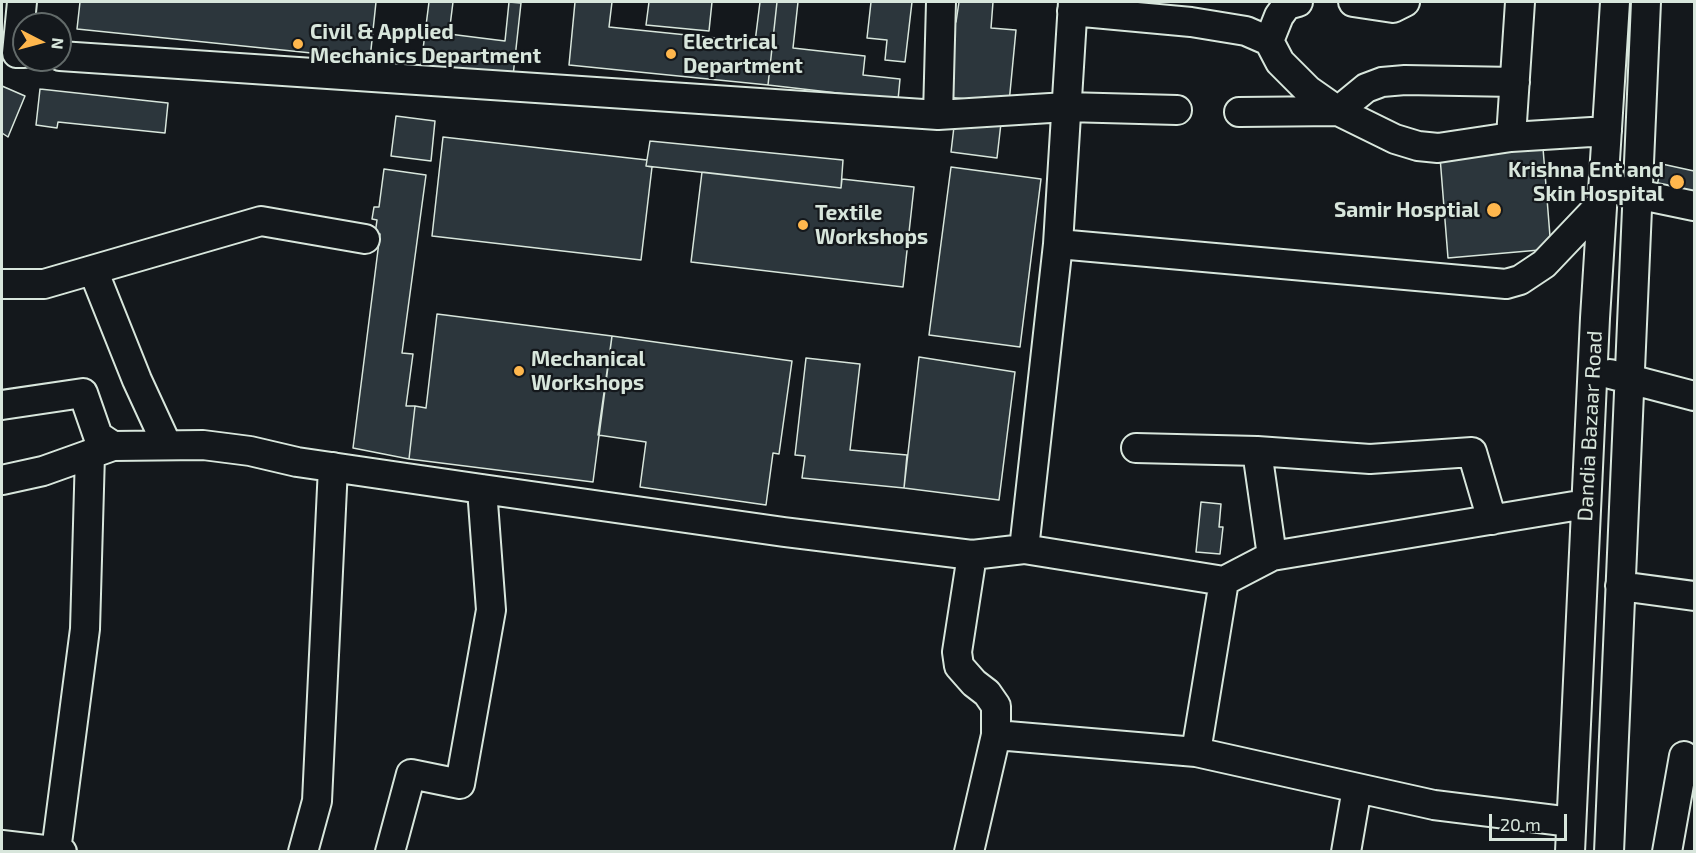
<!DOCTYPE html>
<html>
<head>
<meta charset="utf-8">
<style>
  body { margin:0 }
  #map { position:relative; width:1696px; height:853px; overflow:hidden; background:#14181c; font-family:"Exo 2",sans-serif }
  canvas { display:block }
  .frame { position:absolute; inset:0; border:3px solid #d8e6dc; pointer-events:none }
  .north { position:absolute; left:12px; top:12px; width:60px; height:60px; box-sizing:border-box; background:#14181c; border:2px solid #626a69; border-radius:50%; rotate:96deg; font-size:16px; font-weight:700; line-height:24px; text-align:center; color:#d8e6dc }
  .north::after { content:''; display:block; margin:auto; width:21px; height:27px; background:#ffb74d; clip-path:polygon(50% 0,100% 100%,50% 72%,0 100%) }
  .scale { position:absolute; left:1489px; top:814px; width:78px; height:27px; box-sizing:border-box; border:3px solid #d8e6dc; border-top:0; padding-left:8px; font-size:18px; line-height:21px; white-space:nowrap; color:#d8e6dc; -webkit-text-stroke:4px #14181c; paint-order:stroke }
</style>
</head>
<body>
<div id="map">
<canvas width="1696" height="853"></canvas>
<div class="frame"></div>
<div class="north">N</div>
<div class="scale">20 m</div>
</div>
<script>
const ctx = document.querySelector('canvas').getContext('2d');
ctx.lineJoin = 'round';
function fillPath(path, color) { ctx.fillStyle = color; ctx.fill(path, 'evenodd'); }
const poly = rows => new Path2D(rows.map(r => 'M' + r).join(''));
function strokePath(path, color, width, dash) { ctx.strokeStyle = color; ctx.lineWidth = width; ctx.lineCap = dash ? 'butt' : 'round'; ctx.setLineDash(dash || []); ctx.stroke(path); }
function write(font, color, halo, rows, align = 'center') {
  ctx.font = font + ' "Exo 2",sans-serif'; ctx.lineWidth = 4.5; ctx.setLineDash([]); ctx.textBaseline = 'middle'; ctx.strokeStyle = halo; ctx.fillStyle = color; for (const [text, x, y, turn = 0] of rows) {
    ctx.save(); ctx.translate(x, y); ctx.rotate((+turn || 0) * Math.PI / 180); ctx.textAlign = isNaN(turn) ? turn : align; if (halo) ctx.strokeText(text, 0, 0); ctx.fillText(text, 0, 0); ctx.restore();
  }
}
const building = poly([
  [80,2,376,2,370,59,77,29,80,2],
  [429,2,453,2,449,34,505,41,509,2,521,3,513,76,421,65,429,2],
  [575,2,612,2,609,27,755,42,760,2,777,2,768,85,569,65,575,2],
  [649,2,712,2,709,31,646,25,649,2],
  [777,2,798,2,793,48,865,56,863,75,900,79,898,100,768,85,777,2],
  [871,2,912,2,905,62,885,60,887,40,867,38,871,2],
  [959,2,993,2,991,28,1016,30,1009,103,946,97,949,21,956,22,959,2],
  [2,86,25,96,8,137,2,133,2,86],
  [40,89,168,103,165,133,58,122,57,128,36,125,40,89],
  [396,116,435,121,431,161,391,156,396,116],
  [955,118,1001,123,997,158,951,152,955,118],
  [443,137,647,160,646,166,652,167,641,260,432,236,443,137],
  [650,141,843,160,841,188,646,166,650,141],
  [1543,148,1551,249,1448,258,1440,157,1543,148],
  [1662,164,1694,171,1694,199,1655,194,1662,164],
  [951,167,1041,179,1020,347,929,335,951,167],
  [384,169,426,175,402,353,413,354,406,406,415,406,409,459,353,448,380,234,375,234,377,220,372,219,374,207,379,207,384,169],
  [702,172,841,188,842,179,914,187,903,287,691,262,702,172],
  [437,314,612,336,593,482,409,459,415,406,426,408,437,314],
  [612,336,792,361,779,454,773,453,766,505,640,487,646,442,598,435,612,336],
  [919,357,1015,372,999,500,904,488,919,357],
  [806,358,860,364,850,450,907,455,904,488,802,478,805,456,795,455,806,358],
  [1201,502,1221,504,1219,527,1223,527,1220,554,1196,552,1201,502]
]);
fillPath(building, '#2c363c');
strokePath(building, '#d8e6dc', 1.5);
const minor = poly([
  [22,2,17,53,24,53],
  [1073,2,1058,244,1024,549,1224,581,1272,556,1586,504],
  [1298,2,1287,5,1279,16,1269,41,1280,62,1308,90,1338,111,1366,88,1382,82,1405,80,1515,82],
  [1353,2,1393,8,1405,2],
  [1072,11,1191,22,1246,31,1269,41],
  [60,56,938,115,941,2],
  [1239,112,1338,111,1395,139,1418,146,1438,148,1511,137,1607,131],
  [938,115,1066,107,1177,110],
  [1511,137,1520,2],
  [1617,190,1694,206],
  [1058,244,1506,284,1520,280,1544,264,1602,203],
  [93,270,137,380,167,445],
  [2,284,44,284,261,221,365,239],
  [1610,374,1694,396],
  [2,405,83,393,98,436,113,446],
  [1136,448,1257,451,1272,556],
  [1257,451,1370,459,1472,452,1492,520],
  [2,480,43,471,113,446,203,445,250,451,297,462,482,489,784,532,972,555],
  [1024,549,972,555,957,652,959,666,974,683,987,693,996,706,996,735,1196,752],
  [1224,581,1196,752,1434,805,1571,822],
  [1620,586,1694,596],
  [2,845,62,852],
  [56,851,85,629,90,454],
  [303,852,317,801,333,467],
  [390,852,411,774,460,784,491,610,482,489],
  [969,852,996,735],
  [1346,852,1357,788],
  [1570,852,1595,318,1615,2],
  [1609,852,1646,2],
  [1667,852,1684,756]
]);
strokePath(minor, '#d8e6dc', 32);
strokePath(minor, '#14181c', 28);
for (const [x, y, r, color] of [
  [298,44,6,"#ffb74d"],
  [671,54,6,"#ffb74d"],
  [1677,182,8,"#ffb74d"],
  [1494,210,8,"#ffb74d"],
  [803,225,6,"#ffb74d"],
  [519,371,6,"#ffb74d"]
]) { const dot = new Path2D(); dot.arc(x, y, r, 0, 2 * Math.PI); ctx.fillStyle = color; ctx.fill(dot); strokePath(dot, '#14181c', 2); }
write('bold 21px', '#d8e6dc', '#14181c', [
  ["Civil & Applied",310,32],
  ["Mechanics Department",310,56],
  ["Electrical",683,42],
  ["Department",683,66],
  ["Krishna Ent and",1664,170,"right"],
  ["Skin Hospital",1664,194,"right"],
  ["Samir Hosptial",1480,210,"right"],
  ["Textile",815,213],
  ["Workshops",815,237],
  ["Mechanical",531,359],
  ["Workshops",531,383]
], 'left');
write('21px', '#d8e6dc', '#14181c', [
  ["Dandia Bazaar Road",1590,426,-87]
]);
</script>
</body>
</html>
